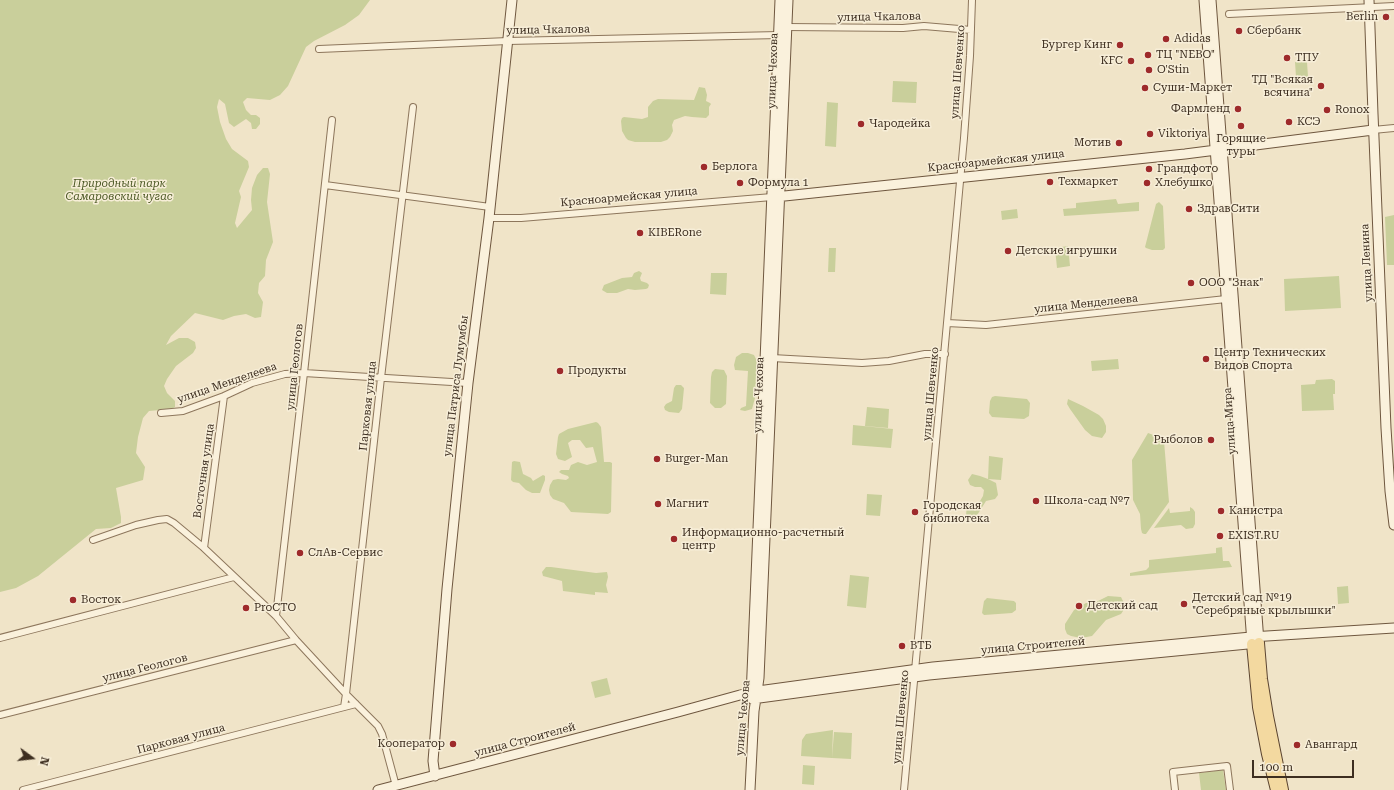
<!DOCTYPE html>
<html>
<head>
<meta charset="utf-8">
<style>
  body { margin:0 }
  #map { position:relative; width:1394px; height:790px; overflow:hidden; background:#f0e4c8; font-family:"Roboto Serif",serif }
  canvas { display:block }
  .north { position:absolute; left:12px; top:738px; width:40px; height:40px; -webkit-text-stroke:3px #f7eed8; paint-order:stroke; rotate:105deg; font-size:11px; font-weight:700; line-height:16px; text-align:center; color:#3d2e20 }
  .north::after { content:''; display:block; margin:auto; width:14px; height:18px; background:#3d2e20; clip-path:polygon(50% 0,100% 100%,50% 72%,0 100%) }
  .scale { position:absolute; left:1252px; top:760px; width:102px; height:18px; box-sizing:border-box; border:2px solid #3d2e20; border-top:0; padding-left:5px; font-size:12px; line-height:14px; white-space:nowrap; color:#3d2e20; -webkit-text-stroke:3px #f7eed8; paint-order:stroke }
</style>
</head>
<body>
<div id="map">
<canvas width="1394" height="790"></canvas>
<div class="north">N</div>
<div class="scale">100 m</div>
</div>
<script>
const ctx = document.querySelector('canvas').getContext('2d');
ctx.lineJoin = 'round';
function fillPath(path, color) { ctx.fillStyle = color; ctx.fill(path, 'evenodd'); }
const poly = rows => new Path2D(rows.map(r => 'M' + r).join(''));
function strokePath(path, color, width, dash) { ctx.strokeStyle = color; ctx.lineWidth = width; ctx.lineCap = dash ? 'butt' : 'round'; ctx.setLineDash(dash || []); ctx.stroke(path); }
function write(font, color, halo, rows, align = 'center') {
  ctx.font = font + ' "Roboto Serif",serif'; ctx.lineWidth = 3; ctx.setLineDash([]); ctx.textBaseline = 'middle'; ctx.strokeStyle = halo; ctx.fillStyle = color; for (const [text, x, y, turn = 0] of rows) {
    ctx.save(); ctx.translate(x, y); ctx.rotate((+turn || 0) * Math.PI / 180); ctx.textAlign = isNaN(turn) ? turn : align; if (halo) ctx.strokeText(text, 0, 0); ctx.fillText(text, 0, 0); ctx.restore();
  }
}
fillPath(poly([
  [0,0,370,0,359,15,345,25,314,41,306,47,288,86,280,95,270,100,247,98,243,102,246,110,251,115,256,115,260,118,260,124,256,129,252,129,251,123,246,119,234,127,229,123,225,104,219,99,217,107,220,122,226,139,232,149,248,161,249,167,239,191,241,197,235,223,237,228,252,210,251,200,252,188,257,175,263,168,268,168,270,174,267,202,273,242,266,260,265,276,259,283,258,293,263,302,261,317,255,318,246,314,234,316,223,320,195,313,171,336,166,345,179,338,188,338,195,342,196,348,193,353,176,366,167,379,164,386,167,393,175,401,175,407,171,409,149,411,143,418,138,437,136,453,145,467,143,480,116,488,121,517,121,523,111,528,96,529,38,576,16,588,0,592],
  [1295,62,1307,62,1308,77,1296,77],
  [893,81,917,82,916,103,892,102],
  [699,87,705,88,707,95,706,101,710,103,711,104,709,107,709,115,706,118,692,117,685,116,674,120,672,125,673,131,670,137,667,140,661,142,635,142,628,140,626,138,622,131,621,121,622,118,624,117,642,119,648,117,648,107,653,101,658,99,694,100],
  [827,102,838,103,836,147,825,146],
  [1116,199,1118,204,1139,202,1139,211,1064,216,1063,209,1076,208,1076,203],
  [1159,202,1163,206,1165,248,1163,250,1152,250,1146,248,1145,247,1156,204],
  [1017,209,1018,218,1002,220,1001,211],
  [1394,215,1394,265,1387,265,1385,217],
  [1068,246,1070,266,1057,268,1055,248],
  [829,248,836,248,835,272,828,272],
  [639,271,642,273,640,278,641,281,647,283,649,285,648,288,646,289,635,290,628,289,617,293,607,293,602,290,604,285,622,278,632,277,634,273],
  [711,273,727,273,726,295,710,294],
  [1339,276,1341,308,1285,311,1284,279],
  [742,353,748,353,754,355,756,359,757,364,755,398,752,409,745,411,740,410,741,408,746,406,748,371,735,370,734,365,736,357],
  [1118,359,1119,369,1092,371,1091,361],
  [715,369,724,370,727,376,726,404,721,408,715,408,710,403,711,377,712,372],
  [1332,379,1335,381,1335,394,1333,394,1334,410,1302,411,1301,385,1315,384,1316,380],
  [676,385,681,385,684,388,682,409,679,413,669,412,665,410,664,407,666,404,672,401,674,388],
  [995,396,1027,399,1030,403,1029,416,1024,419,992,417,989,413,990,401,992,397],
  [1068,399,1083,406,1099,415,1103,419,1106,426,1106,432,1102,438,1092,436,1085,430,1070,409,1067,404],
  [867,407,889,409,888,428,865,426],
  [596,422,598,423,601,427,604,462,610,462,612,463,611,512,608,514,571,512,564,503,553,499,550,495,549,490,550,485,553,480,558,479,566,480,569,478,568,476,562,474,559,472,561,470,569,470,571,465,578,462,587,465,597,462,593,447,586,448,580,440,572,440,568,443,572,457,565,461,558,459,556,454,558,437,559,434,568,429],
  [853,425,893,429,891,448,852,445],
  [1148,433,1162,438,1164,441,1169,502,1146,534,1144,534,1142,533,1141,529,1140,514,1133,500,1132,460],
  [989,456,1003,458,1001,480,988,479,996,483,998,495,995,499,986,501,974,520,971,522,969,521,966,516,967,503,968,502,973,505,980,501,983,496,984,490,981,487,975,487,970,485,968,480,972,474,980,476,988,479],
  [514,461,520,462,523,474,531,478,533,481,543,475,545,476,545,480,540,493,532,493,526,490,519,483,513,482,511,480,512,462],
  [867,494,882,495,880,516,866,515],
  [1190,507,1193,509,1195,512,1195,524,1193,528,1186,529,1181,525,1154,528,1169,508,1170,513,1190,511],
  [1222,547,1223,561,1229,561,1232,567,1130,576,1130,573,1146,570,1149,567,1149,560,1216,553,1216,548],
  [546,567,551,567,596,573,607,572,608,577,606,585,608,593,595,592,595,595,563,591,562,581,543,576,542,572],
  [850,575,869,577,866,608,847,606],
  [1348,586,1349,603,1338,604,1337,587],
  [1108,596,1121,597,1124,603,1123,611,1121,614,1106,620,1092,636,1081,638,1071,636,1067,634,1065,629,1065,624,1074,610,1086,603,1094,603],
  [987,598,1014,601,1016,603,1016,610,1012,613,984,615,982,613,984,601],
  [607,678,611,694,595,698,591,682],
  [833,730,832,758,801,756,802,740,806,734],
  [834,732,852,733,851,759,832,758],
  [803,765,815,766,814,785,802,784],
  [1223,770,1226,790,1201,790,1199,773]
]), '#c9cf9b');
const street = poly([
  [1229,14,1394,6],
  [787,27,903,28,924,26,971,30],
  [319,49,508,41,779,35],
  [1373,130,1394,128],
  [325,185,490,207],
  [489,218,521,218,772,197],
  [947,323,986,325,1226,299],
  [772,358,862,363,889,361,925,354,945,354],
  [161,413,183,411,224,396,252,383,285,374,304,373,468,383],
  [93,540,136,525,158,520,167,519,174,523,204,548,276,616,296,640,346,694,378,726,382,734,396,786],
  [204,548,224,396],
  [276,616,304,373,332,120],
  [0,638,234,577],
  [344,707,346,694,381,378,413,107],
  [0,715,296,640],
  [23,790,356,704],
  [904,790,964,138,970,56,972,0],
  [1175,790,1173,772,1227,766,1230,790]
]);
const secondary = poly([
  [1204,0,1252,643],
  [1211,0,1259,642],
  [1369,0,1373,114,1386,428,1390,491,1394,525],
  [775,197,1185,154,1373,130],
  [751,697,780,0],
  [752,699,929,675,1258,643],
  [435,776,433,761,447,589,468,383,489,218,512,0],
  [378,790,678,712,740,695,758,691,933,667,1251,637,1394,628],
  [750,790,754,711,759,678,788,0]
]);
const primary = poly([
  [1259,643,1262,679,1268,716,1283,790],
  [1252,644,1258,707,1267,754,1276,790]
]);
strokePath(street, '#8d765c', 8);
strokePath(secondary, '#6f573f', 11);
strokePath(primary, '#5b4430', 12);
strokePath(street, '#faf1dc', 6);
strokePath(secondary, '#faf1dc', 9);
strokePath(primary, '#f3d9a0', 10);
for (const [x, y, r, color] of [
  [1386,17,4,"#9e2a2b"],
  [1239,31,4,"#9e2a2b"],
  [1166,39,4,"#9e2a2b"],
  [1120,45,4,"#9e2a2b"],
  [1148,55,4,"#9e2a2b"],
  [1287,58,4,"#9e2a2b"],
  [1131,61,4,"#9e2a2b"],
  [1149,70,4,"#9e2a2b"],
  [1321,86,4,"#9e2a2b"],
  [1145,88,4,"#9e2a2b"],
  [1238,109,4,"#9e2a2b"],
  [1327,110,4,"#9e2a2b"],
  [1289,122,4,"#9e2a2b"],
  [861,124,4,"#9e2a2b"],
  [1241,126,4,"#9e2a2b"],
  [1150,134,4,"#9e2a2b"],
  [1119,143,4,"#9e2a2b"],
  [704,167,4,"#9e2a2b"],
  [1149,169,4,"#9e2a2b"],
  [1050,182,4,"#9e2a2b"],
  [740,183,4,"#9e2a2b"],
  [1147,183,4,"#9e2a2b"],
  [1189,209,4,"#9e2a2b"],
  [640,233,4,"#9e2a2b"],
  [1008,251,4,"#9e2a2b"],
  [1191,283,4,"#9e2a2b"],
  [1206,359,4,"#9e2a2b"],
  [560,371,4,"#9e2a2b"],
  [1211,440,4,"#9e2a2b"],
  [657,459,4,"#9e2a2b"],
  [1036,501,4,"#9e2a2b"],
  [658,504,4,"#9e2a2b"],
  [1221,511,4,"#9e2a2b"],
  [915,512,4,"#9e2a2b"],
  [1220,536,4,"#9e2a2b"],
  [674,539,4,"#9e2a2b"],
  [300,553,4,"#9e2a2b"],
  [73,600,4,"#9e2a2b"],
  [1184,604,4,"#9e2a2b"],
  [1079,606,4,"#9e2a2b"],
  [246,608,4,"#9e2a2b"],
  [902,646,4,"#9e2a2b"],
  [453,744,4,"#9e2a2b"],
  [1297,745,4,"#9e2a2b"]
]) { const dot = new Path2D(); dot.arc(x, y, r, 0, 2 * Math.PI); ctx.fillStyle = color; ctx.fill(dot); strokePath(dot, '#f7eed8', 1.5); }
write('11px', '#3d2e20', '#f7eed8', [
  ["улица Чкалова",879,17,-1],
  ["улица Чкалова",548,30,-1],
  ["улица Чехова",773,71,-88],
  ["улица Шевченко",958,72,-86],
  ["Красноармейская улица",996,161,-6],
  ["Красноармейская улица",629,197,-5],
  ["улица Ленина",1367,263,-93],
  ["улица Менделеева",1086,304,-6],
  ["улица Геологов",295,367,-84],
  ["улица Менделеева",227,383,-19],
  ["улица Патриса Лумумбы",456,386,-83],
  ["улица Шевченко",931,394,-85],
  ["улица Чехова",759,395,-88],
  ["Парковая улица",368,406,-84],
  ["улица Мира",1230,421,-94],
  ["Восточная улица",204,471,-82],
  ["улица Строителей",1033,646,-5],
  ["улица Геологов",145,668,-14],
  ["улица Шевченко",901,717,-85],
  ["улица Чехова",743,718,-85],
  ["Парковая улица",181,739,-15],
  ["улица Строителей",525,740,-15]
]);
write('11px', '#3d2e20', '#f7eed8', [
  ["Berlin",1378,17,"right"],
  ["Сбербанк",1247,31],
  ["Adidas",1174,39],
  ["Бургер Кинг",1112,45,"right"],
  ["ТЦ \"NEBO\"",1156,55],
  ["ТПУ",1295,58],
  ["KFC",1123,61,"right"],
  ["O'Stin",1157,70],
  ["ТД \"Всякая",1313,80,"right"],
  ["всячина\"",1313,93,"right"],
  ["Суши-Маркет",1153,88],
  ["Фармленд",1230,109,"right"],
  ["Ronox",1335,110],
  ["КСЭ",1297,122],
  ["Чародейка",869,124],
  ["Viktoriya",1158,134],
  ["Горящие",1241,139,"center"],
  ["туры",1241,152,"center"],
  ["Мотив",1111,143,"right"],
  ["Берлога",712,167],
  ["Грандфото",1157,169],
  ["Техмаркет",1058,182],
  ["Формула 1",748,183],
  ["Хлебушко",1155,183],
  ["ЗдравСити",1197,209],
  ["KIBERone",648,233],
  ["Детские игрушки",1016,251],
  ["ООО \"Знак\"",1199,283],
  ["Центр Технических",1214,353],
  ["Видов Спорта",1214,366],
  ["Продукты",568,371],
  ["Рыболов",1203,440,"right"],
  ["Burger-Man",665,459],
  ["Школа-сад №7",1044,501],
  ["Магнит",666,504],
  ["Городская",923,506],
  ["библиотека",923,519],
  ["Канистра",1229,511],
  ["Информационно-расчетный",682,533],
  ["центр",682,546],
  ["EXIST.RU",1228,536],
  ["СлАв-Сервис",308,553],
  ["Детский сад №19",1192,598],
  ["\"Серебряные крылышки\"",1192,611],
  ["Восток",81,600],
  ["Детский сад",1087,606],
  ["ProСТО",254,608],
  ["ВТБ",910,646],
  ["Кооператор",445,744,"right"],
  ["Авангард",1305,745]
], 'left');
write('italic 11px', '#4d5a26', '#f7eed8', [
  ["Природный парк",119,184],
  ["Самаровский чугас",119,197]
]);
</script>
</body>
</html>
